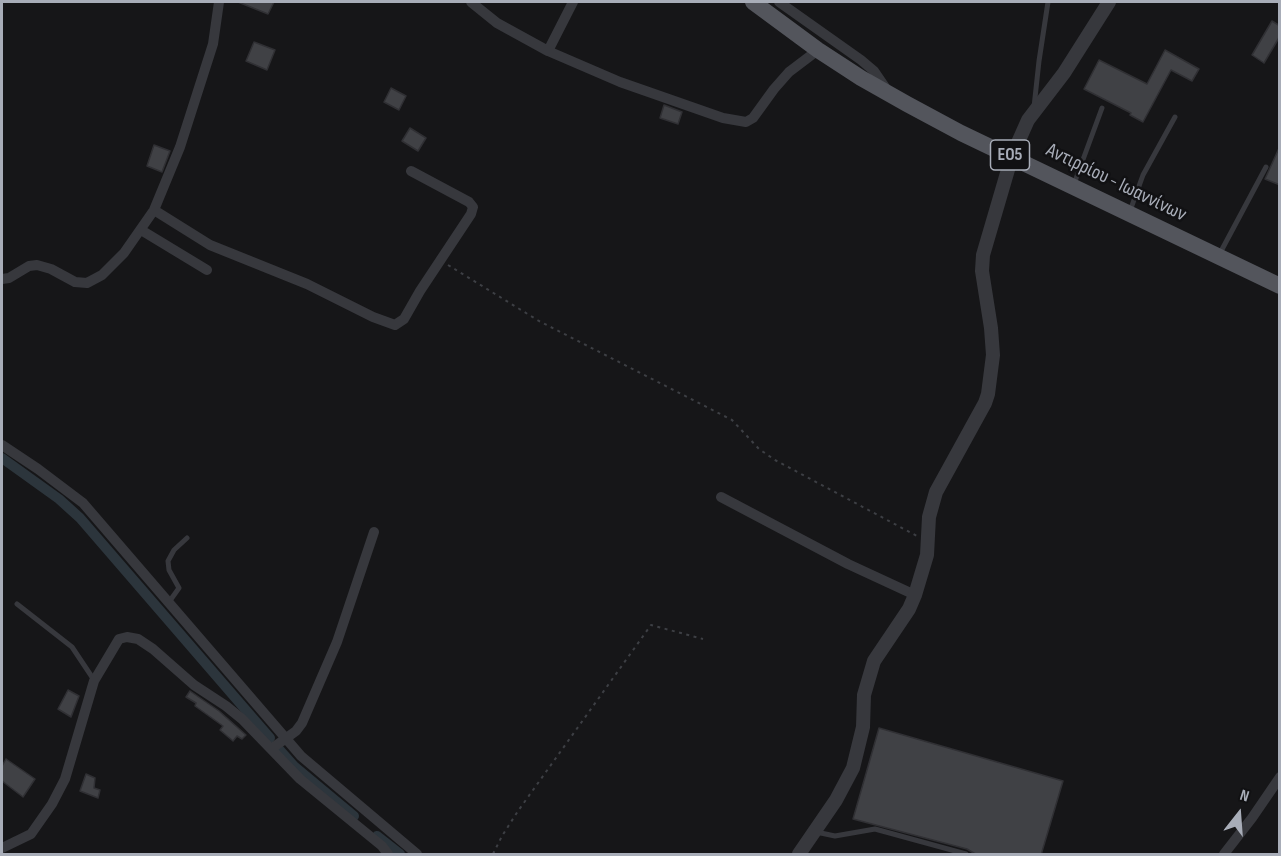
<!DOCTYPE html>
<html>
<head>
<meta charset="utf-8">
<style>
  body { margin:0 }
  #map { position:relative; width:1281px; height:856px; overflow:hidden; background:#161618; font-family:"Sofia Sans Condensed",sans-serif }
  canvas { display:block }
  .frame { position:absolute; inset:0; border:3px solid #a8adb8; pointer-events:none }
  .north { position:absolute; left:1209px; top:784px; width:60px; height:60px; -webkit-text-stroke:4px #111113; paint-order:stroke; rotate:17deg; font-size:16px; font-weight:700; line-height:24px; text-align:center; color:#a8adb8 }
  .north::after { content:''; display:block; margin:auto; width:21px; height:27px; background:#a8adb8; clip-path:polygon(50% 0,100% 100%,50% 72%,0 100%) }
</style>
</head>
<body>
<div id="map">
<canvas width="1281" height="856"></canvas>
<div class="frame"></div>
<div class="north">N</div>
</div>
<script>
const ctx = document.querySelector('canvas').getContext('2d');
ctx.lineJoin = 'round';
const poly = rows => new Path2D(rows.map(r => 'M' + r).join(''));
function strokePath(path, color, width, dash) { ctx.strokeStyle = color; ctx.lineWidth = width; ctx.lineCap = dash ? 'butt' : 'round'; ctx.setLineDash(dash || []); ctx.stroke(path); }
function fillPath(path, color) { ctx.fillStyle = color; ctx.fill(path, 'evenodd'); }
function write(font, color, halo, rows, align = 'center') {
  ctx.font = font + ' "Sofia Sans Condensed",sans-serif'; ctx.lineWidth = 5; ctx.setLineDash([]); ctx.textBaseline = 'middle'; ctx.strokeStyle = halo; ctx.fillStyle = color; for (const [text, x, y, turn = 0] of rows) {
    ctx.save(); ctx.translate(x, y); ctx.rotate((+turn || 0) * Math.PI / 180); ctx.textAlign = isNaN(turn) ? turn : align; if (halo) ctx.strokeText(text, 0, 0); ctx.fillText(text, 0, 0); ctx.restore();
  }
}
strokePath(poly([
  [2,458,59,499,80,518,270,738],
  [278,748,294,766,354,816],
  [377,836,400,854]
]), '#2c353c', 10);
const building = poly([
  [238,2,274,2,268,14,238,2],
  [1272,21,1280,26,1280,36,1264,63,1252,55,1272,21],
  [254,42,275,50,267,70,246,61,254,42],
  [1165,50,1199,69,1192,81,1171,70,1143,122,1130,115,1131,113,1084,89,1099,60,1147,84,1165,50],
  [391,88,406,96,399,110,384,102,391,88],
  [664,105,682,112,678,124,660,118,664,105],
  [410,128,426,138,418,151,402,141,410,128],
  [154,145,170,151,162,172,147,166,154,145],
  [1280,146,1280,185,1265,179,1280,146],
  [68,690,79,696,71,717,58,709,68,690],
  [190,691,219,711,246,735,242,739,237,736,233,741,220,730,223,726,195,706,196,703,186,697,190,691],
  [879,728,1063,781,1041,855,977,855,967,849,853,819,879,728],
  [6,759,35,779,23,797,2,781,2,766,6,759],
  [86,774,95,778,94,788,100,790,98,798,80,791,86,774]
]);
fillPath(building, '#404145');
strokePath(building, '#303034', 1.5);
strokePath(poly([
  [448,265,539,321,732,420,759,449,775,460,917,536],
  [493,854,502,836,518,811,651,625,703,639]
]), '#3d3f44', 2, [3, 4.5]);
strokePath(poly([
  [1034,107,1039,61,1048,2],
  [1074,184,1102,108],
  [1130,211,1143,175,1175,117],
  [1219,255,1266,167],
  [169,602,179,588,169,570,168,561,174,550,187,538],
  [17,604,72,647,94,680],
  [816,832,835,836,875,829,966,854]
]), '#37383d', 5);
strokePath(poly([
  [471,2,497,23,548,51,573,2],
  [779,2,861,60,874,71,887,90],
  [548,51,620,82,723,118,746,122,753,118,774,89,789,72,818,50],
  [154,210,210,245,307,284,373,317,395,325,404,319,420,291,471,214,473,207,469,202,411,171],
  [141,230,207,270],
  [2,279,9,278,29,266,37,265,51,269,75,282,87,283,102,275,124,253,154,210,180,147,213,44,219,2],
  [2,445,38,469,83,503,301,756,417,854],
  [721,497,848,564,915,595],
  [271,749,296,731,302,723,337,642,374,532],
  [2,848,31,834,52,804,65,779,94,681,119,639,127,637,138,639,153,649,194,685,226,706,242,719,300,779,382,846,388,854],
  [1224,854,1252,818,1280,777]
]), '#37383d', 10);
strokePath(poly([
  [799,854,836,800,853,768,863,727,864,695,874,661,909,609,915,595,927,555,929,517,936,492,985,403,988,394,993,355,991,328,982,271,983,255,1012,156,1028,120,1064,73,1109,2]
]), '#37383d', 14);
strokePath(poly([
  [753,2,818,50,861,78,907,104,961,133,1280,286]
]), '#53555c', 16);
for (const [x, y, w] of [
  [1010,155,39]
]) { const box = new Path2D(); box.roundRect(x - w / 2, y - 15, w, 30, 4.5); ctx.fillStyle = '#111113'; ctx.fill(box); strokePath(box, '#a8adb8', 1.5); }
write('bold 18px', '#a8adb8', null, [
  ["ΕΟ5",1010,155]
]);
write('20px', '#a8adb8', '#111113', [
  ["Αντιρρίου - Ιωαννίνων",1116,183,26]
]);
</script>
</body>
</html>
